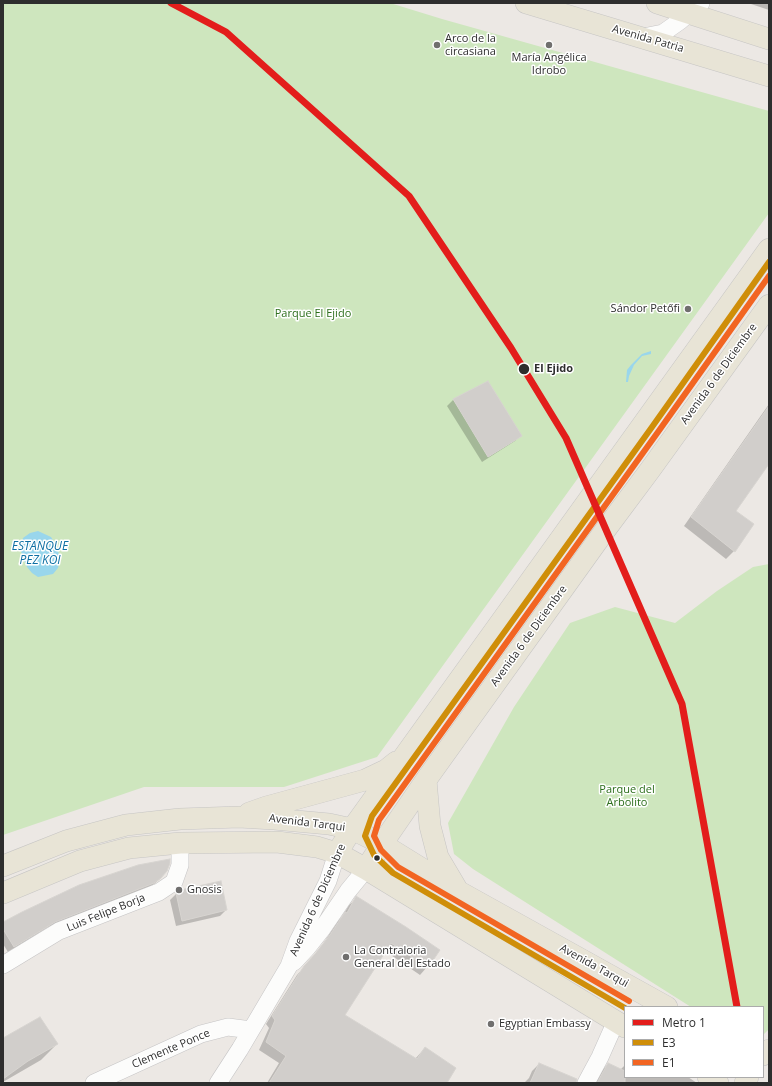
<!DOCTYPE html>
<html>
<head>
<meta charset="utf-8">
<style>
  body { margin:0 }
  #map { position:relative; width:772px; height:1086px; overflow:hidden; background:#ece8e4; font-family:"Open Sans",sans-serif }
  canvas { display:block }
  .frame { position:absolute; inset:0; border:4px solid #2e2e2e; pointer-events:none }
  .legend { position:absolute; left:624px; top:1006px; width:140px; height:72px; box-sizing:border-box; background:#fff; border:1px solid #ababab; margin:0; padding:5px 7px; list-style:none; font-size:12px; color:#2e2e2e }
  .legend li { display:flex; align-items:center; gap:8px; height:20px }
  .legend b { width:20px; border:1px solid #ababab }
</style>
</head>
<body>
<div id="map">
<canvas width="772" height="1086"></canvas>
<div class="frame"></div>
<ul class="legend">
<li><b style="height:5px;background:#e31d1b"></b>Metro 1</li>
<li><b style="height:5px;background:#cf8e09"></b>E3</li>
<li><b style="height:5px;background:#f26522"></b>E1</li>
</ul>
</div>
<script>
const ctx = document.querySelector('canvas').getContext('2d');
ctx.lineJoin = 'round';
function fillPath(path, color) { ctx.fillStyle = color; ctx.fill(path, 'evenodd'); }
const poly = rows => new Path2D(rows.map(r => 'M' + r).join(''));
function strokePath(path, color, width, dash) { ctx.strokeStyle = color; ctx.lineWidth = width; ctx.lineCap = dash ? 'butt' : 'round'; ctx.setLineDash(dash || []); ctx.stroke(path); }
function write(font, color, halo, rows, align = 'center') {
  ctx.font = font + ' "Open Sans",sans-serif'; ctx.lineWidth = 3; ctx.setLineDash([]); ctx.textBaseline = 'middle'; ctx.strokeStyle = halo; ctx.fillStyle = color; for (const [text, x, y, turn = 0] of rows) {
    ctx.save(); ctx.translate(x, y); ctx.rotate((+turn || 0) * Math.PI / 180); ctx.textAlign = isNaN(turn) ? turn : align; if (halo) ctx.strokeText(text, 0, 0); ctx.fillText(text, 0, 0); ctx.restore();
  }
}
fillPath(poly([
  [3,3,390,3,442,19,769,111,769,213,377,757,284,787,144,787,3,835],
  [769,564,769,1029,763,1035,763,1007,691,1007,473,869,454,854,448,823,514,707,570,623,615,607,675,623,717,591,753,567]
]), '#cee6be');
fillPath(poly([
  [651,351,651,354,642,356,634,365,629,376,628,382,626,382,627,370,631,365,642,354],
  [38,531,51,537,57,547,60,558,58,568,53,574,38,577,32,573,27,567,23,558,20,548,23,538,30,533]
]), '#99d6ec');
fillPath(poly([
  [748,3,769,3,769,10],
  [453,400,521,435,515,441,482,462,447,406],
  [769,404,769,463,735,511,734,551,726,559,684,526],
  [161,878,154,884,147,889,48,927,8,952,3,944,3,923],
  [176,894,226,910,220,916,176,926,170,900],
  [357,898,427,967,420,975,385,951,343,1015,415,1059,425,1048,446,1083,267,1083,279,1063,259,1050,269,1028,266,1024,297,975,308,963,323,944,338,921,342,917,349,905],
  [3,1039,57,1044,41,1060,3,1082],
  [539,1064,570,1083,524,1083,529,1078,532,1071],
  [608,1064,620,1070,625,1065,625,1077,688,1077,697,1083,595,1083,601,1071]
]), '#0003');
const building = poly([
  [488,381,522,436,488,457,453,399,488,381],
  [769,406,769,464,736,511,754,524,735,552,691,517,769,406],
  [170,859,170,863,167,871,161,878,154,883,55,922,14,947,3,929,3,922,22,912,79,885,138,865,170,859],
  [221,881,227,910,182,921,176,893,180,890,221,881],
  [356,896,406,927,440,950,428,968,391,943,345,1015,417,1059,425,1047,456,1068,447,1083,269,1083,286,1056,266,1042,275,1020,272,1016,304,966,315,954,330,935,345,912,347,913,356,896],
  [40,1017,58,1044,28,1061,3,1079,3,1038,40,1017],
  [539,1063,577,1079,576,1083,530,1083,539,1063],
  [608,1063,625,1071,625,1083,597,1083,608,1063]
]);
fillPath(building, '#d1cecb');
strokePath(building, '#d7d4d0', 1);
const minor = poly([
  [643,37,663,33,680,21,701,3],
  [294,962,307,948,322,929,348,891,366,869],
  [3,965,59,931,159,892,174,882,180,865,180,843],
  [94,1083,201,1034,228,1027,251,1030],
  [218,1083,240,1049,289,966,298,941,328,881,337,853],
  [586,1083,600,1057,616,1021]
]);
const major = poly([
  [526,3,769,76],
  [657,3,769,39],
  [426,780,430,826,438,857,457,889],
  [249,813,266,807,365,780,386,770,396,762],
  [337,853,352,829,769,249],
  [3,866,66,841,126,825,180,819,239,817,274,819,329,824,352,829,382,844,458,891,667,1007],
  [366,869,382,844,426,780,606,529,650,470,769,305],
  [3,893,80,861,129,848,180,843,277,842,317,847,337,853,366,869,625,1027],
  [763,1055,769,1050],
  [708,1077,718,1083],
  [745,1083,748,1077]
]);
strokePath(minor, '#c5c4c5', 18);
strokePath(major, '#c6c5c4', 22);
strokePath(minor, '#fcfcfb', 17);
strokePath(major, '#e8e4d6', 21);
strokePath(poly([
  [625,1008,393,873,374,855,365,836,372,816,652,427,769,262]
]), '#cf8e09', 6);
strokePath(poly([
  [629,1001,398,867,381,850,374,836,379,820,658,432,769,276]
]), '#f26522', 6);
strokePath(poly([
  [171,3,226,32,409,196,511,348,566,438,682,704,737,1007]
]), '#e31d1b', 7);
for (const [x, y, r, color] of [
  [437,45,4,"#706f6e"],
  [549,45,4,"#706f6e"],
  [688,309,4,"#706f6e"],
  [524,369,6,"#2e2e2e"],
  [377,858,3.5,"#2e2e2e"],
  [179,890,4,"#706f6e"],
  [346,957,4,"#706f6e"],
  [491,1024,4,"#706f6e"]
]) { const dot = new Path2D(); dot.arc(x, y, r, 0, 2 * Math.PI); ctx.fillStyle = color; ctx.fill(dot); strokePath(dot, '#fff', 1.5); }
write('11px', '#2e2e2e', '#fff', [
  ["Arco de la",445,39],
  ["circasiana",445,52],
  ["María Angélica",549,58,"center"],
  ["Idrobo",549,71,"center"],
  ["Sándor Petőfi",680,309,"right"],
  ["Gnosis",187,890],
  ["La Contraloria",354,951],
  ["General del Estado",354,964],
  ["Egyptian Embassy",499,1024]
], 'left');
write('11px', '#2e2e2e', '#fff', [
  ["Avenida Patria",648,39,16],
  ["Avenida 6 de Diciembre",719,374,-54],
  ["Avenida 6 de Diciembre",529,636,-54],
  ["Avenida Tarqui",307,823,7],
  ["Avenida 6 de Diciembre",318,900,-66],
  ["Luis Felipe Borja",106,913,-22],
  ["Avenida Tarqui",594,966,29],
  ["Clemente Ponce",171,1049,-23]
]);
write('11px', '#2c6e1b', '#fff', [
  ["Parque El Ejido",313,314],
  ["Parque del",627,790],
  ["Arbolito",627,803]
]);
write('bold 11px', '#2e2e2e', '#fff', [
  ["El Ejido",534,369]
], 'left');
write('italic 12px', '#0d6fa3', '#fff', [
  ["ESTANQUE",40,547],
  ["PEZ KOI",40,561]
]);
</script>
</body>
</html>
